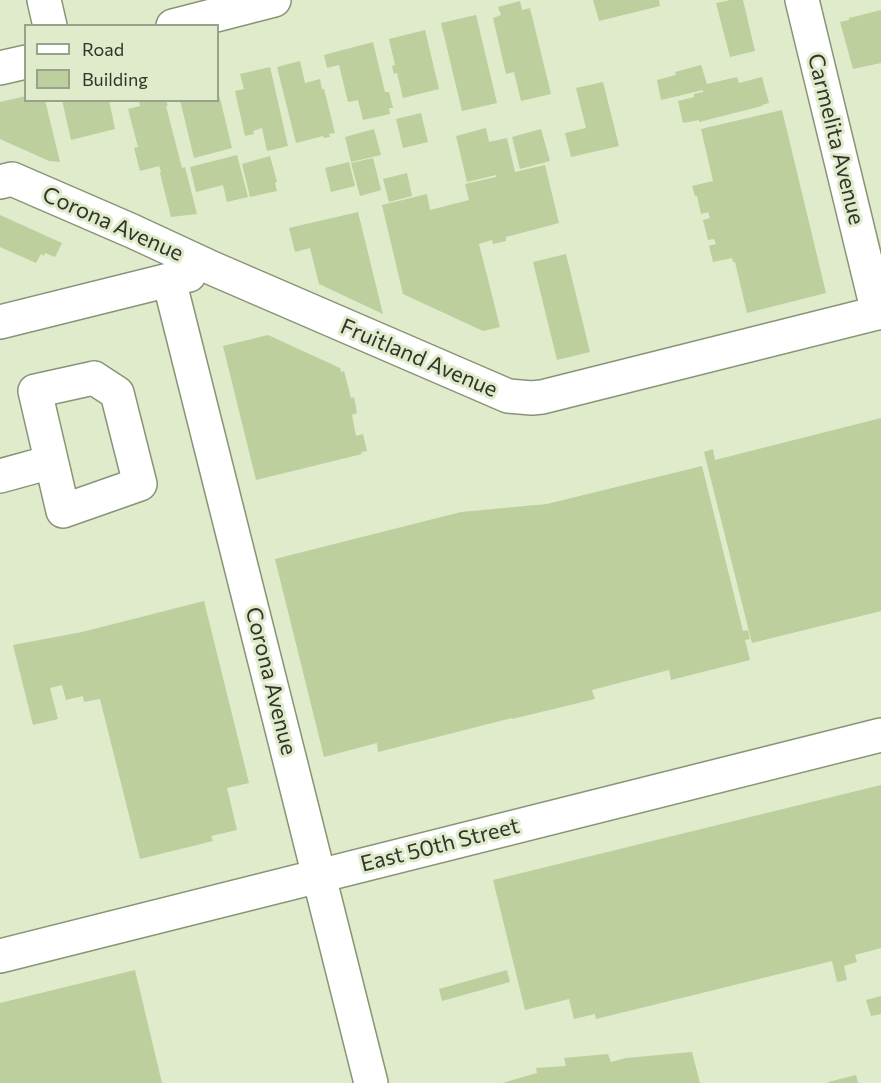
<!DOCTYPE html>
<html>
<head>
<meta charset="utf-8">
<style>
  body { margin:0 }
  #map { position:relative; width:881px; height:1083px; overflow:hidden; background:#dfebcb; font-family:Commissioner,sans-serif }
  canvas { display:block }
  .legend { position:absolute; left:24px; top:24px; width:195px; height:78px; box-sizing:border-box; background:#dfebcb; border:2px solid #99a28a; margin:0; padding:8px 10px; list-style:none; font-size:18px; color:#303529 }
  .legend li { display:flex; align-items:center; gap:12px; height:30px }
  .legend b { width:30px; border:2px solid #99a28a }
</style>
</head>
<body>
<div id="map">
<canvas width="881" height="1083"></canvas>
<ul class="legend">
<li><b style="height:8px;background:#fff"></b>Road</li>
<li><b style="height:16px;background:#bccf9d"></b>Building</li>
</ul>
</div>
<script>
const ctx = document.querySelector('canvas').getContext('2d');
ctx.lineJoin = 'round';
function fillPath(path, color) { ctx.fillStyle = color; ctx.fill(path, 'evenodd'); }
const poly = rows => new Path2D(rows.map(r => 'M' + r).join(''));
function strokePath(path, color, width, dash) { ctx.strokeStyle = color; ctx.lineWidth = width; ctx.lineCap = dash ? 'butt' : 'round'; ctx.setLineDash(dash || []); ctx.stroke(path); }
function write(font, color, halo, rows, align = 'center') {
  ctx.font = font + ' Commissioner,sans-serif'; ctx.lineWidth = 6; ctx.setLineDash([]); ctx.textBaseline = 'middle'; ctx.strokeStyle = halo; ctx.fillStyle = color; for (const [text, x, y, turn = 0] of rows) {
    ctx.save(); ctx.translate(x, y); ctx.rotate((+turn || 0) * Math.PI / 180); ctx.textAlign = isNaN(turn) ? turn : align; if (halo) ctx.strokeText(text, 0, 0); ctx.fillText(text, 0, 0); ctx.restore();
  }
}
fillPath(poly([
  [593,0,659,0,660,6,599,21],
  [730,0,743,0,755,51,730,57,716,3],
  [520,1,522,10,530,8,551,94,521,101,514,72,506,74,493,18,501,15,498,7],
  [881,10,881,63,853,69,840,22,849,20,849,18],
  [476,15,497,103,462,111,441,23],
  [425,30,439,89,403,98,397,73,394,74,392,66,395,65,389,39],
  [373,42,385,92,389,92,393,108,389,108,390,114,363,120,358,100,348,102,339,65,327,68,324,55],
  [300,61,305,83,320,79,322,89,324,89,335,133,329,134,330,137,324,138,323,136,296,143,277,67],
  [701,65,707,84,737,77,739,83,762,77,769,103,762,105,762,106,699,122,699,120,683,123,678,101,694,97,694,94,703,92,703,90,661,100,657,80,676,75,675,72],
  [270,67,288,146,267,151,262,128,253,131,254,134,245,136,235,91,244,89,240,74],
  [603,82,619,146,571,157,565,133,586,128,576,88],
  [218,90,232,148,194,158,180,100,218,100],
  [26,96,26,100,45,100,60,162,49,161,0,139,0,102],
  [62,100,109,100,115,129,71,140],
  [142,100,166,100,168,106,166,106,182,168,185,167,197,214,171,217,160,173,161,172,159,166,140,171,134,148,138,147,128,109,140,106,139,101],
  [782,110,826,293,747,313,735,262,733,262,732,258,713,262,709,246,716,244,714,239,708,240,703,220,710,218,708,212,701,214,697,196,695,196,692,186,713,181,701,129],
  [421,113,428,142,403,148,396,119],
  [486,128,489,142,507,138,515,172,545,165,559,223,506,237,506,241,493,244,492,240,479,244,500,327,483,331,403,294,382,205,427,194,430,210,469,200,465,184,496,177,496,175,467,182,456,136],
  [374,129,381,155,351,162,345,137],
  [541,129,550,161,520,169,512,137],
  [237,155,248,197,227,202,223,185,196,192,190,167],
  [270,156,277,182,275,183,277,191,250,197,242,164],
  [373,158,381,190,360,196,351,163],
  [349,162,355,186,331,192,325,168],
  [407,173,412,196,389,202,383,179],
  [358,212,383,314,319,284,310,248,295,252,289,228],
  [0,215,62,243,55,257,45,253,44,256,41,254,36,263,0,247],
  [566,254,590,352,557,360,533,262],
  [268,335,340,368,341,372,344,371,351,398,354,397,357,413,352,415,356,436,363,434,367,451,361,452,362,454,256,480,223,346],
  [881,418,881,611,752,643,704,452,713,449,715,460],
  [702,466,743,631,748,630,750,639,745,640,750,660,671,680,669,670,592,690,595,699,512,719,512,718,378,752,377,743,324,757,275,559,461,512,547,504],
  [204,601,249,783,227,788,237,830,211,836,213,841,140,859,100,699,84,702,83,696,66,700,62,685,50,688,58,719,33,725,13,645,82,632],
  [881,785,881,948,855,955,857,962,844,966,847,980,837,982,832,961,596,1019,595,1014,574,1019,569,999,525,1010,493,880],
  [135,970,162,1083,0,1083,0,1003],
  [507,970,510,982,442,1001,439,989],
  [881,996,881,1014,871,1016,866,1000],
  [692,1052,700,1083,502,1083,537,1073,536,1068,566,1066,564,1058,608,1054,611,1062,626,1058],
  [856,1075,858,1083,829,1083,828,1082]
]), '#bccf9d');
const minor = poly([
  [44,0,50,26],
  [802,0,878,313],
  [173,26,274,0],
  [0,68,26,62],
  [0,182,12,179,132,231,214,269,508,396,532,398,542,397,881,312],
  [169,280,371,1083],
  [0,322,189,275],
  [94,378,117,393,140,484,63,511,35,391,94,378],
  [0,476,51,462],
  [0,956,881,735]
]);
strokePath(minor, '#889476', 36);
strokePath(minor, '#fff', 33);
write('22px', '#303529', '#dfebcb', [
  ["Carmelita Avenue",836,139,76],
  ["Corona Avenue",113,224,24],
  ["Fruitland Avenue",419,358,23],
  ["Corona Avenue",271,681,76],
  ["East 50th Street",440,845,-14]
]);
</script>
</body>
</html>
